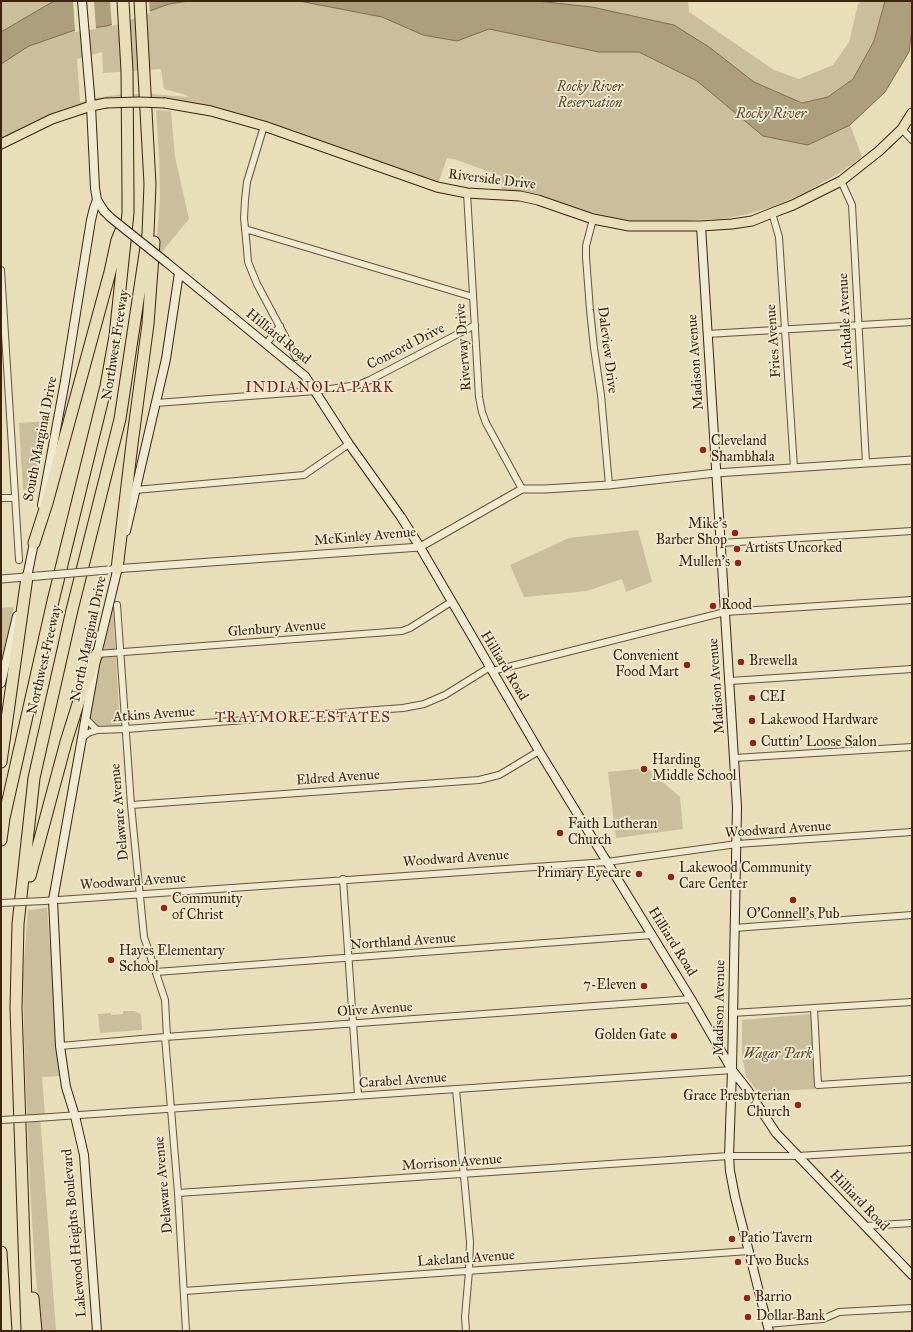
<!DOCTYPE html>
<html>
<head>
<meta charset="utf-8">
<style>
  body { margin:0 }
  #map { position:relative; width:913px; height:1332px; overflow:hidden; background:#e8deb9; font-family:"IM FELL Great Primer",serif }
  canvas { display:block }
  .frame { position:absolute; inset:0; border:2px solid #3b230c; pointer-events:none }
</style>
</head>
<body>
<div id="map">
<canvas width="913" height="1332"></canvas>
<div class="frame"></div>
</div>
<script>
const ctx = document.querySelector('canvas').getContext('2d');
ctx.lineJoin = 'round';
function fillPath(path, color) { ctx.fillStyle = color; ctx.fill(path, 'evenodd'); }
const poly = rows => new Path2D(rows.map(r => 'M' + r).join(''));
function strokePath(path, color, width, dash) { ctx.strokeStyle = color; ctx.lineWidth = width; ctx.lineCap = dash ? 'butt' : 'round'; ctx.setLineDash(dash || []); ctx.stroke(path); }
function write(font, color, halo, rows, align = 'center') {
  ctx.font = font + ' "IM FELL Great Primer",serif'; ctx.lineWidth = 3.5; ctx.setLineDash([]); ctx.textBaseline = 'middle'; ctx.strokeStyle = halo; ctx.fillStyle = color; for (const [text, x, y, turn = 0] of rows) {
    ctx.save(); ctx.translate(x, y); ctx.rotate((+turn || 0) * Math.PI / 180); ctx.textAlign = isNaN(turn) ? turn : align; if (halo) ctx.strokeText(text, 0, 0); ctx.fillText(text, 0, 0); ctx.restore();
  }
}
fillPath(poly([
  [1,1,688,1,689,12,774,70,799,79,833,65,849,42,858,4,862,1,885,1,874,41,853,79,828,97,802,103,754,82,709,47,693,79,808,145,850,125,862,157,841,172,806,192,775,206,748,214,722,219,691,220,691,226,639,226,502,194,501,176,454,159,447,158,437,187,410,172,399,168,214,112,153,102,78,110,1,144],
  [102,52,103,73,160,69,161,70,164,89,186,95,188,97,151,94,123,94,95,98,80,102,77,59],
  [156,110,171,111,175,157,189,219,161,253,156,250,160,199,159,155],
  [48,421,36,489,23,490,19,423],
  [638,530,652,582,626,592,622,579,587,591,524,597,510,565,569,538],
  [14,607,1,663,1,608],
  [113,607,120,728,91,730,86,726],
  [647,768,680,797,683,829,616,838,608,772],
  [47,908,60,1076,42,1077,45,1115,40,1115,56,1331,41,1331,35,1267,30,1188,24,1036,23,974,28,910],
  [123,1011,134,1011,141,1014,142,1030,100,1033,98,1014,111,1013,111,1015,123,1014],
  [811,1014,815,1089,758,1092,746,1076,742,1057,742,1020]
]), '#cbbe9c');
const water = poly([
  [54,1,189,1,169,4,107,26,75,30,29,46,1,64,1,32,54,1],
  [299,1,537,1,592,7,674,25,709,47,754,82,802,103,828,97,853,79,874,41,885,1,912,1,912,29,909,52,885,92,850,125,808,145,763,136,697,81,639,52,599,52,489,29,457,41,423,35,382,17,299,1]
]);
fillPath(water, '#ad9e7e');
strokePath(water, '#7f6d50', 1);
fillPath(poly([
  [73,1,94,1,96,29,75,32],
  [110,1,149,1,150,13,112,26]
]), '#e8deb9');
const minor = poly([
  [264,126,247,182,245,200,244,218,247,249,248,262,257,284,296,357],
  [902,129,912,140],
  [841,181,852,205,866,463],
  [467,193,479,397,482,412,486,423,522,489],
  [772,213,779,237,794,468],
  [593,219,586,246,586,257,590,310,594,348,601,395,609,485],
  [245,229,473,297],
  [1,270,19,560],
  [707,334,912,322],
  [266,344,280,326],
  [156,403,316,391,358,385,370,380,475,325],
  [135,490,304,475,349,444],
  [1,498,14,498],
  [721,543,912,531],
  [117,605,131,805,144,937,165,1000,167,1037],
  [97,654,402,631,410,628,451,602],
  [492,671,725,612,912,600],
  [730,681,912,669],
  [86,719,97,730],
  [81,739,88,733,97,730,126,729,403,708,424,704,445,695,490,667],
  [734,758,912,747],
  [131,805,479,780,499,775,506,771,539,751],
  [343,879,358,1095],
  [44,901,607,862,737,844,912,832],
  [734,928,912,915],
  [156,972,652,935],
  [814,1008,818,1085,912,1079],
  [732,1013,912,1002],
  [165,1037,178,1193,186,1331],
  [60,1046,165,1037,691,999],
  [456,1089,470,1242,469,1271,465,1317,466,1331],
  [36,1118,732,1070],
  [178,1193,729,1156,798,1156,912,1149],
  [865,1226,912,1223],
  [184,1291,749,1251],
  [767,1324,823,1319,839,1312,912,1308]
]);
const tertiary = poly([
  [113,569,420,547,522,489,545,489,609,485,716,473,912,460],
  [1,579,38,576]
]);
const secondary = poly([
  [82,1,91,106,95,188,97,200,104,211],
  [701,226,737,807,732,1070,729,1156,730,1171,735,1197,769,1331],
  [166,262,305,376,349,444,401,517,420,547,539,751,691,999,732,1070,747,1089,776,1133,912,1275],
  [42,505,65,381,91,220,94,208,97,200],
  [126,531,166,359,179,273],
  [26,582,35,538],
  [1,683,17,616],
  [97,1331,84,1155,75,1116,66,1087,60,1046,53,900,97,654,119,563]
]);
const primary = poly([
  [165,103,211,111,264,126,437,187,467,193,520,196,538,200,593,219,629,226,701,226,732,224,752,221,772,213,793,205,841,181,879,151,902,129,912,113],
  [1,144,52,119,91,106,106,103]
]);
const motorway = poly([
  [34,543,47,503,110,272,117,240,122,228],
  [117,569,132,444,148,324,154,242],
  [1,762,27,577],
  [1,840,4,818,53,601,106,386,115,336,128,213,128,194,127,71,123,1],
  [30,876,66,742,83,688,97,654],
  [1,1252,6,1331],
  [33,1298,36,1331],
  [27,1331,16,1008,18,924,34,778,72,610,120,419,148,234,150,184,140,1]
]);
strokePath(minor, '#665237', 8);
strokePath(tertiary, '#665237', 9);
strokePath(secondary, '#3b230c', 10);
strokePath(primary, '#3b230c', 11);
strokePath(motorway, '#3b230c', 13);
strokePath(minor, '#f0ead2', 6);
strokePath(tertiary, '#f0ead2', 7);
strokePath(secondary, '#f0ead2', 8);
strokePath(primary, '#e8deb9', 9);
strokePath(motorway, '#e8deb9', 11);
const minorBridge = poly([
  [1,903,44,901],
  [1,1120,36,1118]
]);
const tertiaryBridge = poly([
  [38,576,108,570]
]);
const secondaryBridge = poly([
  [104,211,111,218,166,262]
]);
const primaryBridge = poly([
  [106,103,139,102,165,103]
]);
strokePath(minorBridge, '#665237', 8, []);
strokePath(tertiaryBridge, '#665237', 9, []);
strokePath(secondaryBridge, '#3b230c', 10, []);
strokePath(primaryBridge, '#3b230c', 11, []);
strokePath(minorBridge, '#f0ead2', 6);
strokePath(tertiaryBridge, '#f0ead2', 7);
strokePath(secondaryBridge, '#f0ead2', 8);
strokePath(primaryBridge, '#e8deb9', 9);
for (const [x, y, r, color] of [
  [703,450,4,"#8f2418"],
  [735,533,4,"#8f2418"],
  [737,549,4,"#8f2418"],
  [738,563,4,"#8f2418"],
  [713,606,4,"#8f2418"],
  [741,662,4,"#8f2418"],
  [687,665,4,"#8f2418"],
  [752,698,4,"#8f2418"],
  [752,721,4,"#8f2418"],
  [753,743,4,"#8f2418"],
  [644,769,4,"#8f2418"],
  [560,833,4,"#8f2418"],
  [639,874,4,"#8f2418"],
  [671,877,4,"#8f2418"],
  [793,900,4,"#8f2418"],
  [164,908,4,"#8f2418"],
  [111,960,4,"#8f2418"],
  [644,986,4,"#8f2418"],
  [674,1036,4,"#8f2418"],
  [798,1105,4,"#8f2418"],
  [732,1239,4,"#8f2418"],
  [738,1262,4,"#8f2418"],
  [747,1298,4,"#8f2418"],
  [748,1317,4,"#8f2418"]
]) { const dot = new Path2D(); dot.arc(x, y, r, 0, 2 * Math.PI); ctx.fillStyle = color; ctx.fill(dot); strokePath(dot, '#f0ead2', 1.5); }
write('italic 14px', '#5f4a30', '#f0ead2', [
  ["Rocky River",590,88],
  ["Reservation",590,104],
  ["Wagar Park",778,1055]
]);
write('14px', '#3b230c', '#f0ead2', [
  ["Riverside Drive",492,180,7],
  ["Archdale Avenue",846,321,-93],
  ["Hilliard Road",278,337,39],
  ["Fries Avenue",774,341,-94],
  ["Northwest Freeway",116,345,-81],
  ["Concord Drive",406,347,-27],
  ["Riverway Drive",464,347,-94],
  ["Daleview Drive",607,350,83],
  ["Madison Avenue",696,362,-94],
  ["South Marginal Drive",41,439,-79],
  ["McKinley Avenue",365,537,-5],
  ["Glenbury Avenue",277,629,-4],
  ["North Marginal Drive",89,639,-78],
  ["Northwest Freeway",45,660,-77],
  ["Hilliard Road",504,666,59],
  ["Madison Avenue",717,686,-94],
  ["Atkins Avenue",154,715,-4],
  ["Eldred Avenue",338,778,-4],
  ["Delaware Avenue",120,812,-95],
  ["Woodward Avenue",778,830,-4],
  ["Woodward Avenue",456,859,-4],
  ["Woodward Avenue",133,882,-4],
  ["Northland Avenue",403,942,-4],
  ["Hilliard Road",672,942,58],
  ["Madison Avenue",720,1008,-89],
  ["Olive Avenue",375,1010,-4],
  ["Carabel Avenue",403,1081,-4],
  ["Morrison Avenue",452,1163,-4],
  ["Delaware Avenue",164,1185,-95],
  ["Hilliard Road",859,1201,46],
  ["Lakewood Heights Boulevard",75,1233,-95],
  ["Lakeland Avenue",466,1259,-4]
]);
write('14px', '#3b230c', '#f0ead2', [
  ["Cleveland",711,442],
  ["Shambhala",711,458],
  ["Mike's",727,525,"right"],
  ["Barber Shop",727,541,"right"],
  ["Artists Uncorked",745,549],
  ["Mullen's",730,563,"right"],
  ["Rood",721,606],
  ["Convenient",679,657,"right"],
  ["Food Mart",679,673,"right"],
  ["Brewella",749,662],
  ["CEI",760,698],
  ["Lakewood Hardware",760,721],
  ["Cuttin' Loose Salon",761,743],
  ["Harding",652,761],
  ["Middle School",652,777],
  ["Faith Lutheran",568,825],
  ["Church",568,841],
  ["Lakewood Community",679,869],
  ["Care Center",679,885],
  ["Primary Eyecare",631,874,"right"],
  ["Community",172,900],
  ["of Christ",172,916],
  ["O'Connell's Pub",793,915,"center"],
  ["Hayes Elementary",119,952],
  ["School",119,968],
  ["7-Eleven",636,986,"right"],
  ["Golden Gate",666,1036,"right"],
  ["Grace Presbyterian",790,1097,"right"],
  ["Church",790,1113,"right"],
  ["Patio Tavern",740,1239],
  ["Two Bucks",746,1262],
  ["Barrio",755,1298],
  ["Dollar Bank",756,1317]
], 'left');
write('italic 15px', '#634e34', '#f0ead2', [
  ["Rocky River",771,114]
]);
ctx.letterSpacing = '1px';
write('15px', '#7a1f14', '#f0ead2', [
  ["INDIANOLA PARK",320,388],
  ["TRAYMORE ESTATES",303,718]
]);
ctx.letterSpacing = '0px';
</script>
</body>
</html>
